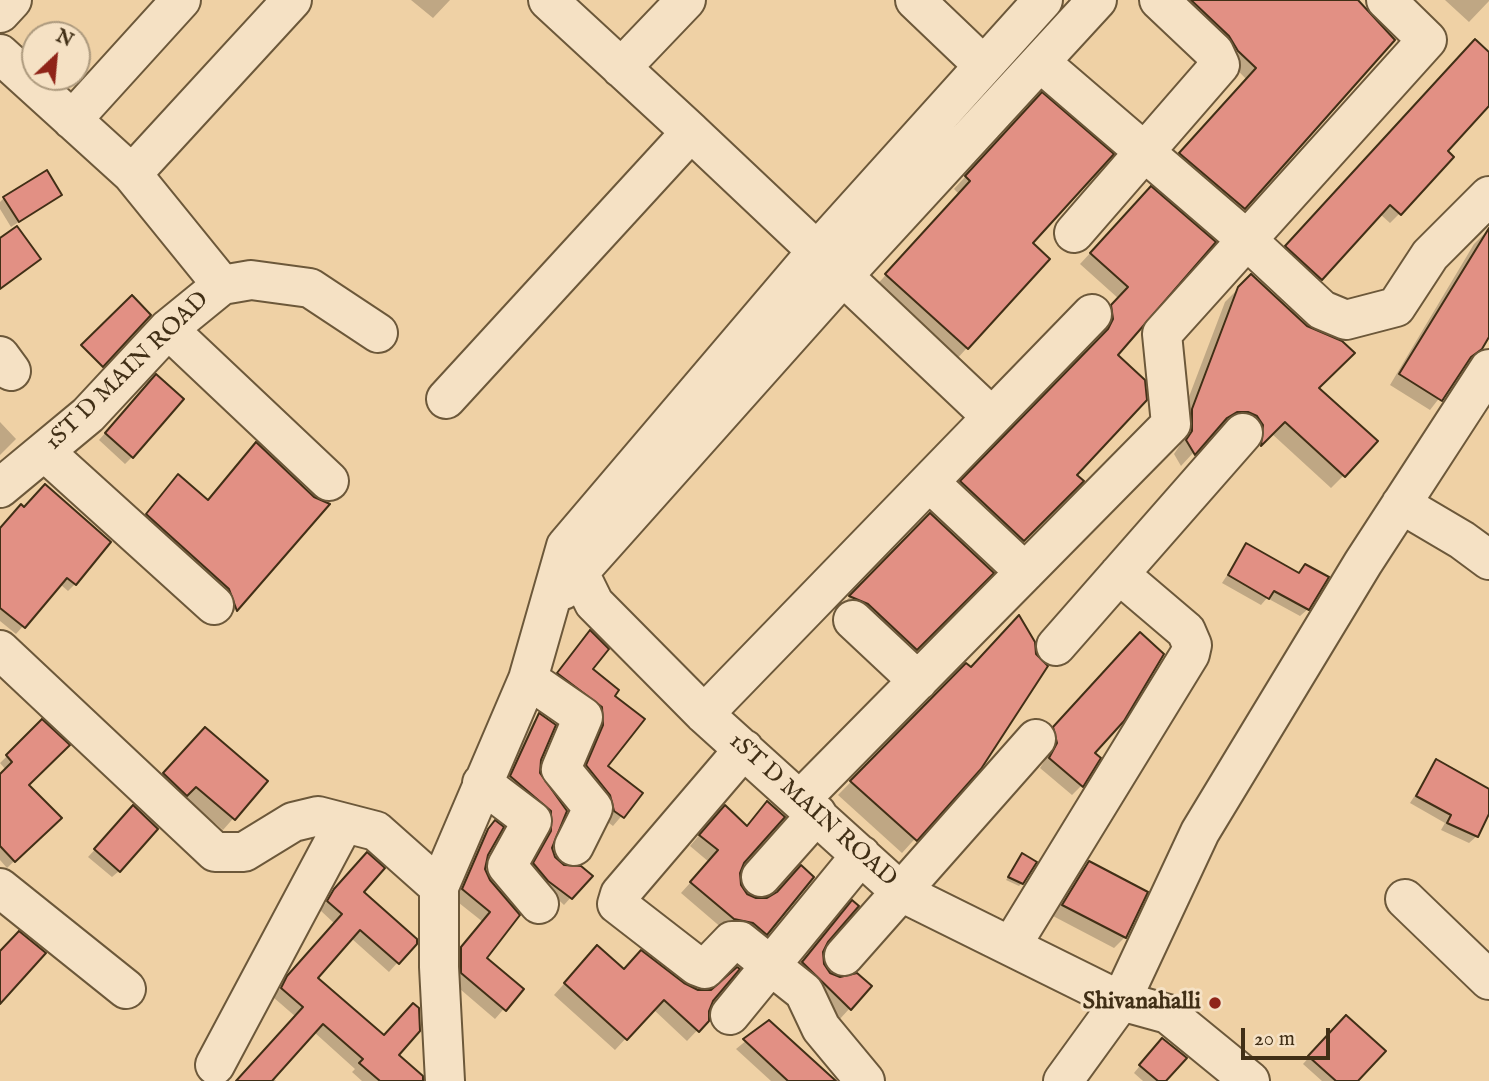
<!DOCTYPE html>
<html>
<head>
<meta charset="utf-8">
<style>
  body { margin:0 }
  #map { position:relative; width:1489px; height:1081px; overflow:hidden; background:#efd1a5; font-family:"IM FELL English",serif }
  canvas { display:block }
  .north { position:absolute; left:21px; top:21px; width:70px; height:70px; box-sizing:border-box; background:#f5e1c4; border:2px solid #ad9a7e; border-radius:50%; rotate:26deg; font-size:19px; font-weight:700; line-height:28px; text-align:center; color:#412f16 }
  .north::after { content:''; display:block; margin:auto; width:24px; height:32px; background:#8f2418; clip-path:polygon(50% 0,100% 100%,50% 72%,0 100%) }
  .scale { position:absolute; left:1241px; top:1028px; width:89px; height:32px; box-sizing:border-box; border:4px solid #412f16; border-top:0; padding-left:9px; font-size:21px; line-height:24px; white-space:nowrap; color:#412f16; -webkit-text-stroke:5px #f5e1c4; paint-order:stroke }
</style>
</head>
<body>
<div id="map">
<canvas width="1489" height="1081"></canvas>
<div class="north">N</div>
<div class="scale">20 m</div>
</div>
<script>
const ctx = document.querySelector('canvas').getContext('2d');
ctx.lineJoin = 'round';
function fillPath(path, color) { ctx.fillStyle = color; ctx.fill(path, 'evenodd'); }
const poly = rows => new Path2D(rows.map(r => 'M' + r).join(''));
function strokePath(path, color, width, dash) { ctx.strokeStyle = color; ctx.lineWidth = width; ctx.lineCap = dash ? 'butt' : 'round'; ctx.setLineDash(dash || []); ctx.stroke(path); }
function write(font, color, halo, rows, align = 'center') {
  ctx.font = font + ' "IM FELL English",serif'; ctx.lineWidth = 6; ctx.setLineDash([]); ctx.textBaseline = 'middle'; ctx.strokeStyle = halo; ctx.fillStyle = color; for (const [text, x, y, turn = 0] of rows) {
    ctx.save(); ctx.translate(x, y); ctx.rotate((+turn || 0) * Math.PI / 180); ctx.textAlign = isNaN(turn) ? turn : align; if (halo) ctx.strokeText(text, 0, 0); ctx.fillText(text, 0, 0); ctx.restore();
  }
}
fillPath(poly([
  [411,0,450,0,433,18],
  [1169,0,1355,0,1316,127,1233,219,1170,164,1247,80],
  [1445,0,1489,0,1489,1,1469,22],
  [1466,51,1489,54,1489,104,1445,151,1400,213,1390,223,1380,214,1311,288,1277,256],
  [1029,107,1031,243,1048,259,955,361,874,288,959,194,954,189],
  [1151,188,1116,355,1075,475,1081,481,1013,551,951,493,1098,342,1103,331,1101,318,1119,299,1080,264],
  [60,195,11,227,0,209,0,202,4,198],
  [1489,229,1489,334,1430,410,1390,385,1474,244],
  [1251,276,1344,475,1331,488,1271,433,1250,455,1251,439,1233,424,1216,428,1181,466,1174,454,1180,445,1179,423,1225,302],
  [149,383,132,457,125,464,99,440],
  [0,422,16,439,0,455],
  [178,476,208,501,313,498,327,505,228,618,138,524],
  [14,513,75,584,68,591,60,584,16,634,0,621,0,529],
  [930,515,991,573,905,660,840,607],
  [1247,545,1297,574,1305,566,1308,609,1300,616,1267,598,1261,605,1222,583],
  [581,642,591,669,612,696,606,766,641,793,613,826,605,820,578,775,549,683],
  [1130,644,1082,785,1072,795,1040,768,1049,754,1045,738],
  [966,665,979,768,902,853,838,795],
  [539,716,538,773,565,811,550,848,554,858,563,867,590,876,564,905,528,871,545,840,546,820,504,784,533,722],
  [42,722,27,785,59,818,7,868,0,860,0,776,6,770,0,763],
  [194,740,266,781,223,830,184,797,153,785],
  [1437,761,1489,790,1489,810,1477,836,1469,843,1441,830,1445,823,1410,803],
  [757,814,783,817,738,871,739,885,746,895,757,900,769,899,801,868,766,934,755,944,723,929,681,893,709,862,690,846,714,818,746,827],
  [127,815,119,871,112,877,88,857],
  [495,823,484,869,489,881,517,915,485,959,521,989,495,1019,453,983,452,958,483,922,454,899,479,840],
  [1020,859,1022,883,1019,886,1006,880],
  [358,863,362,892,415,943,389,972,351,938,316,978,383,1037,422,1081,362,1081,352,1072,355,1069,314,1032,273,1078,276,1081,238,1081,296,1017,273,997,335,924,320,910],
  [1089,863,1125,937,1114,948,1053,916,1078,874],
  [842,913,821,951,821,963,828,973,839,979,870,986,839,1020,792,974],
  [587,958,709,992,712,1000,707,1010,707,1020,687,1041,653,1009,615,1050,554,995],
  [769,1022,832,1081,771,1081,736,1049],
  [1339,1024,1356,1081,1322,1081,1303,1064],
  [1155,1047,1164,1081,1143,1081,1134,1073]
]), '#0003');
const building = poly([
  [1191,0,1358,0,1395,40,1245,209,1179,153,1256,68,1238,51,1229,36,1191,0],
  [1475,39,1489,52,1489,106,1448,151,1454,157,1401,215,1390,205,1322,280,1285,246,1475,39],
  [1042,92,1114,154,1033,243,1050,259,968,349,885,274,970,181,965,176,1042,92],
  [47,170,62,195,19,222,3,197,47,170],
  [1151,186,1216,242,1118,355,1145,380,1147,400,1077,475,1084,481,1024,541,960,481,1108,329,1113,319,1111,305,1128,287,1090,253,1151,186],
  [17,226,41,259,0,289,0,238,17,226],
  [1489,228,1489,337,1482,349,1471,357,1442,401,1399,374,1489,228],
  [1251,274,1307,326,1342,341,1355,353,1319,388,1378,441,1345,477,1285,422,1261,446,1263,425,1257,416,1248,412,1237,412,1227,418,1195,455,1186,440,1192,431,1192,409,1238,287,1251,274],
  [132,295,151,315,103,367,81,345,132,295],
  [156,374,184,399,133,458,105,433,156,374],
  [256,442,314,497,330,504,237,611,229,589,146,514,178,474,208,500,256,442],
  [45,484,111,542,76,585,67,578,25,628,0,608,0,528,21,504,24,507,45,484],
  [930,513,994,573,917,650,868,604,849,596,930,513],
  [1246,543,1299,573,1305,564,1329,577,1309,610,1274,591,1269,599,1228,575,1246,543],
  [1019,615,1035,642,1036,654,1048,666,981,769,917,841,850,781,966,663,971,667,1019,615],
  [590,630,609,649,593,669,619,690,615,696,645,719,608,766,643,793,624,818,614,811,610,795,586,765,603,725,602,707,557,673,590,630],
  [1140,632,1164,654,1124,721,1095,753,1101,758,1083,787,1049,758,1057,743,1053,727,1140,632],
  [539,713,556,725,541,760,540,773,567,811,552,848,555,857,564,865,581,866,593,876,572,899,548,881,533,863,551,831,551,811,510,776,539,713],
  [42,719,70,745,29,785,62,818,15,862,0,846,0,774,12,762,6,755,42,719],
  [205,727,268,781,235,820,196,787,187,796,163,773,205,727],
  [1436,759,1489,789,1489,814,1478,837,1447,823,1451,815,1416,796,1436,759],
  [767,801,785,817,744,863,740,873,741,885,747,894,756,898,767,898,777,892,801,865,814,877,767,935,753,923,734,919,690,882,718,850,699,835,725,805,747,826,767,801],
  [133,805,158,829,120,872,94,849,133,805],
  [495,820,504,827,488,855,485,869,490,880,520,915,487,958,524,989,506,1011,461,973,461,947,490,912,462,889,488,829,495,820],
  [367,852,385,868,364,892,417,939,417,944,399,964,360,930,318,978,384,1035,413,1003,419,1008,420,1031,399,1055,423,1076,423,1081,380,1081,359,1063,363,1059,323,1024,272,1081,236,1081,303,1007,281,988,287,976,342,914,327,901,334,889,367,852],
  [1022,853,1037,862,1023,884,1008,877,1022,853],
  [1089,861,1148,892,1126,938,1062,905,1089,861],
  [852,900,859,906,828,942,823,952,824,964,830,973,840,977,857,973,872,986,851,1010,802,962,852,900],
  [19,931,46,953,0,1004,0,951,19,931],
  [597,945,624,969,641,950,684,983,698,990,711,990,737,967,740,969,713,1001,709,1011,709,1021,699,1032,664,1000,627,1040,564,983,597,945],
  [1346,1015,1386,1051,1358,1081,1336,1081,1308,1056,1346,1015],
  [769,1020,836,1081,788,1081,743,1039,769,1020],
  [1162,1038,1187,1058,1166,1081,1158,1081,1139,1065,1162,1038]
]);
fillPath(building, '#e29084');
strokePath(building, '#412f16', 2);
const minor = poly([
  [548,0,691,132],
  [915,0,982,64],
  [0,13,12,0],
  [0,54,132,174,222,285],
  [1041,63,1247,240,1322,310,1346,320,1396,307,1430,255,1489,196],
  [621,68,686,0],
  [72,120,181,0],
  [132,174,292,0],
  [1074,233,1220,65,1214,52,1159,0],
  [168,329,329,481],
  [0,356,11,371],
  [446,399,691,132,817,251],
  [992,417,1092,314],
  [45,452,214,605],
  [929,482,1025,572],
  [0,488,88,415,168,329,222,285,251,280,310,288,378,333],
  [1401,504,1462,540,1489,560],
  [566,546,594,603,704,714,901,892,1121,1001,1168,1014,1250,1081],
  [563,590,843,276,1097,0],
  [853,620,918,681],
  [1056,646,1243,433],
  [0,650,215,852,244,852,293,822,318,816,376,831,439,887],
  [528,679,583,717,561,769,593,808,574,846],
  [704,714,992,417,843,276],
  [744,749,620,894,617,904,697,966,705,969,732,941,740,941,804,992,821,1028,865,1081],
  [482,783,532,821,507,866,539,904],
  [801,799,1171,424,1162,334,1427,40,1386,0],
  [761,877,817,814],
  [0,888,126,989],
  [1405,899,1489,980],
  [1011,946,1190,654,1192,645,1186,631,1119,574],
  [844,956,1036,739],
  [730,1015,861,855],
  [215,1065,344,823],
  [445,1081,439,967,439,887,528,679,566,546,817,251,1043,0],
  [1063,1081,1121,1001,1200,832,1363,563,1489,369]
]);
strokePath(minor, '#6c583a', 42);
strokePath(minor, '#f5e1c4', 38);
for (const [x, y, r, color] of [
  [1215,1003,7,"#8f2418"]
]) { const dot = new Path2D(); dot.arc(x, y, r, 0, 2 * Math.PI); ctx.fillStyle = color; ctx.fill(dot); strokePath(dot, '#f5e1c4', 2.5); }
write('24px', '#412f16', '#f5e1c4', [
  ["1ST D MAIN ROAD",128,372,-44],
  ["1ST D MAIN ROAD",812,811,42]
]);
write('bold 24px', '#412f16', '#f5e1c4', [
  ["Shivanahalli",1201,1003]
], 'right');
</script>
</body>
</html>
